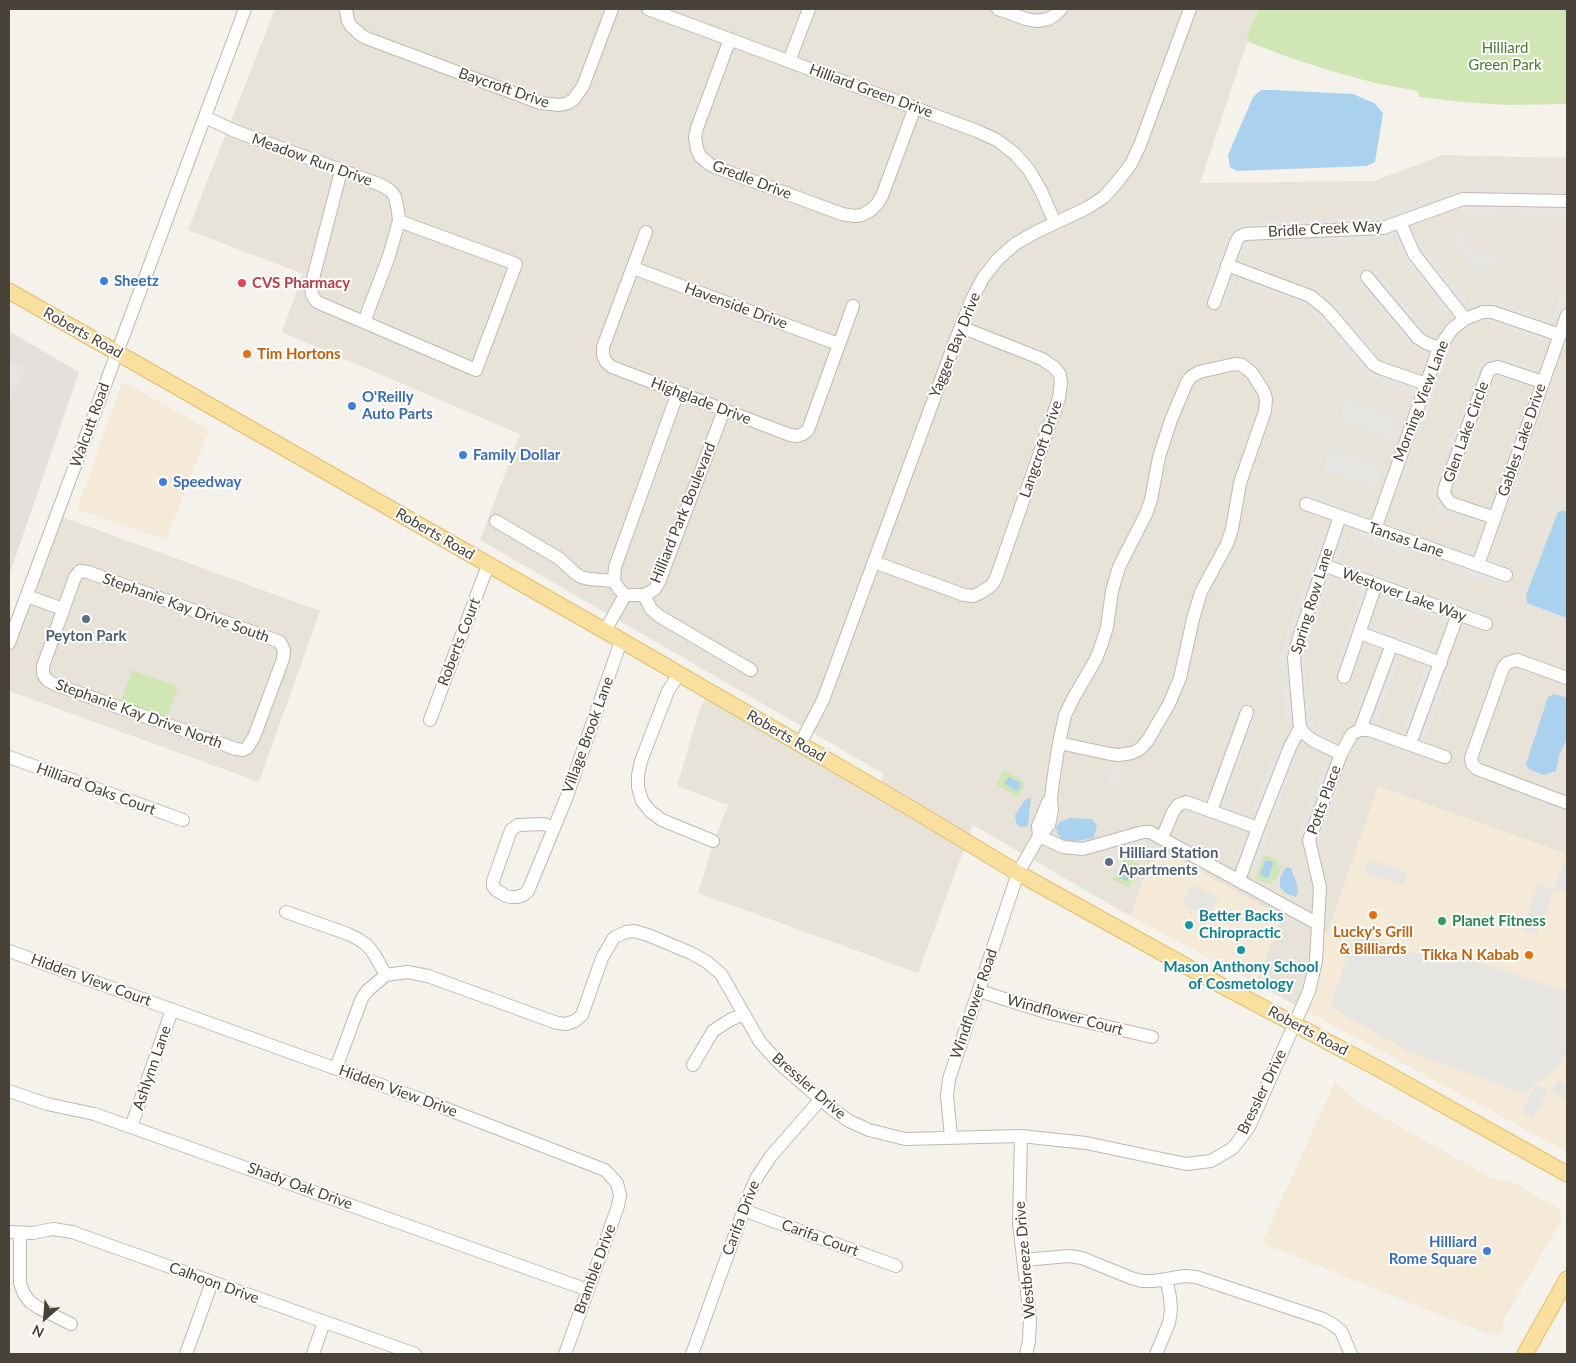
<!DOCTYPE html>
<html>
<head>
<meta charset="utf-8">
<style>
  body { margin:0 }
  #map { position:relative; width:1576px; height:1363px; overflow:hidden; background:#f5f2eb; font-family:Lato,sans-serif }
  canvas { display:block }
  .frame { position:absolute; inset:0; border:10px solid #484239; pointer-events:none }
  .north { position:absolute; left:20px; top:1293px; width:50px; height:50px; -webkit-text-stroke:4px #fff; paint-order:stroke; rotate:207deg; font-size:14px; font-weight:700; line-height:20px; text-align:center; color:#484239 }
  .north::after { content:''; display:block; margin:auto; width:18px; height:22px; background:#484239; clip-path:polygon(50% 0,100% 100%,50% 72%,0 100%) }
</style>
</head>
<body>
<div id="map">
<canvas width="1576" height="1363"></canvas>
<div class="frame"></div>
<div class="north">N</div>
</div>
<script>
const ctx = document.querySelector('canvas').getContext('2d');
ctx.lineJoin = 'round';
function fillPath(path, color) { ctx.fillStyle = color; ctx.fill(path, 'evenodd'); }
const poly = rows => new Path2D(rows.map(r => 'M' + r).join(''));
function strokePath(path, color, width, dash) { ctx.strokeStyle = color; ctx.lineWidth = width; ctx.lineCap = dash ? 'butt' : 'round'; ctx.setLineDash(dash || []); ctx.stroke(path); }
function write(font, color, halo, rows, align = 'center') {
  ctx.font = font + ' Lato,sans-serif'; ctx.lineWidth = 4; ctx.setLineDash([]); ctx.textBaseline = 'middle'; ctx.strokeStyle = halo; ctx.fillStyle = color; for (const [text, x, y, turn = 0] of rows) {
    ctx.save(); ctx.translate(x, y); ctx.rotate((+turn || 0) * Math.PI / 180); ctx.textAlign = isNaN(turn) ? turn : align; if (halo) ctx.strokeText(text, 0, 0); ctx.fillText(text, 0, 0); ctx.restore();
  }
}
fillPath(poly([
  [275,9,1258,9,1200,183,1374,181,1443,155,1567,158,1567,854,1378,787,1329,930,1301,1008,1255,983,1281,917,1156,847,1130,916,973,825,918,973,698,893,714,841,728,805,677,786,699,711,709,691,878,789,884,774,480,540,520,434,282,332,303,274,188,230],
  [57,515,320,611,259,782,9,691,9,643]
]), '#e8e3d9');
fillPath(poly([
  [126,383,209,430,166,540,77,509,120,388,121,385],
  [1378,786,1567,854,1567,1152,1301,1008,1318,931,1329,930],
  [1156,847,1282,917,1255,983,1130,916],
  [1335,1082,1360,1104,1492,1178,1511,1181,1559,1209,1562,1219,1503,1321,1504,1331,1493,1336,1262,1243]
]), '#f5e9d7');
fillPath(poly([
  [9,331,79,372,9,576]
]), '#e4e1dc');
fillPath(poly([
  [1258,9,1567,9,1567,104,1508,105,1463,102,1419,97,1418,91,1375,83,1331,71,1288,57,1246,41],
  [132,670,178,687,167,718,121,702],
  [1004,770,1026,783,1019,796,1016,796,996,784],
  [1264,855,1278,860,1278,864,1282,866,1276,881,1272,880,1271,884,1255,879],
  [1126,857,1141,865,1129,888,1113,880]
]), '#d0e7b5');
fillPath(poly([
  [1471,189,1567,193,1567,216,1462,214,1461,207,1411,225,1413,236,1419,235,1424,247,1468,301,1458,309,1455,306,1446,313,1414,274,1402,255,1394,236,1375,239,1286,244,1285,239,1255,240,1255,245,1247,249,1244,255,1238,253,1228,280,1234,282,1226,307,1203,299,1226,238,1237,227,1255,222,1381,216,1445,194],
  [1464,228,1465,235,1480,254,1490,245,1500,258,1480,274,1451,239],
  [1376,269,1421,325,1413,332,1451,348,1403,481,1393,477,1421,397,1373,379,1369,376,1361,369,1322,321,1306,307,1239,281,1242,271,1328,311,1338,303,1379,351,1369,360,1426,384,1436,356,1416,349,1409,344,1358,285],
  [1567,277,1567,338,1560,335,1564,324,1551,319],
  [1487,300,1496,301,1548,319,1544,329,1547,331,1544,342,1486,321,1490,312,1483,312],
  [1493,353,1534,368,1530,378,1494,367,1444,494,1481,513,1477,525,1434,510,1437,502,1431,500,1479,366],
  [9,360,26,369,9,399],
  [1541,385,1552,389,1489,559,1509,566,1501,588,1443,567,1447,555,1421,545,1416,558,1353,535,1357,523,1306,504,1309,494,1369,516,1366,525,1388,533,1391,525,1470,552,1467,561,1478,565],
  [1346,399,1401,419,1393,441,1338,421],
  [1331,447,1383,467,1374,489,1322,470],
  [1324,529,1347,537,1305,651,1304,659,1311,718,1316,728,1332,739,1328,748,1299,722,1285,723,1280,657,1281,649],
  [1342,561,1403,582,1400,593,1428,603,1432,593,1490,614,1486,624,1458,614,1454,626,1382,600,1386,588,1376,584,1347,668,1336,663,1361,592,1335,582],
  [1375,625,1434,647,1430,659,1370,637],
  [1389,653,1401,657,1377,722,1365,718,1366,715,1355,711,1365,685,1376,689],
  [1441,663,1452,667,1427,736,1403,728,1425,667,1437,671],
  [1234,707,1247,712,1246,716,1256,719,1223,807,1214,804,1243,722,1230,717],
  [1357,732,1445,757,1441,767,1379,745,1362,745],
  [1275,746,1298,755,1275,818,1252,810],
  [1322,767,1334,771,1331,781,1341,784,1319,842,1298,833],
  [1109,770,1120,771,1119,789,1108,789],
  [1191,803,1224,815,1228,805,1248,813,1245,823,1247,824,1244,835,1187,815],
  [1258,828,1270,832,1256,870,1234,861,1242,838,1253,841],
  [1143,832,1146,844,1121,851,1117,839],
  [1369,859,1407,873,1403,885,1364,872],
  [1564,861,1567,863,1567,893,1554,889],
  [1538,884,1554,890,1537,935,1522,929],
  [1191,885,1218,897,1209,917,1182,904],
  [1356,933,1415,954,1443,950,1567,992,1567,1047,1562,1062,1555,1070,1535,1083,1526,1094,1408,1051,1331,1007,1332,1000],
  [1558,1079,1567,1085,1567,1100,1551,1091],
  [1536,1085,1548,1091,1533,1118,1522,1112]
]), '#e6e5e2');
fillPath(poly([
  [1261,90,1273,90,1353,94,1374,103,1383,113,1375,162,1367,166,1237,171,1230,167,1228,155,1253,97],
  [1564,510,1567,513,1567,618,1527,603,1526,595,1558,512],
  [1554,694,1567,698,1567,739,1559,755,1556,771,1543,775,1529,769,1526,764,1548,697],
  [1009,777,1020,783,1021,786,1018,790,1016,791,1005,784,1004,782],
  [1031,797,1028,825,1027,826,1021,827,1016,823,1015,815,1025,800],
  [1070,818,1092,819,1097,826,1094,838,1076,841,1063,840,1060,837,1057,833,1056,827,1060,822],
  [1267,860,1273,862,1273,864,1269,877,1267,878,1261,876,1260,874,1265,861],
  [1126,864,1128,864,1133,866,1134,869,1128,880,1126,881,1121,878,1120,876],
  [1286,867,1291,868,1296,881,1298,892,1296,897,1287,894,1280,887,1280,878]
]), '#aad2ee');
const minor = poly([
  [346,9,348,21,351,26,361,35,366,38,540,103,560,105,568,103,574,99,583,86,612,9],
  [648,9,977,131,997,140,1015,154,1029,170,1041,191,1055,223],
  [998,9,1026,19,1037,21,1048,19,1055,15,1061,9],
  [730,39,697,128,695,137,697,149,700,156,709,164,715,167,842,214,855,216,862,215,871,210,877,204,882,196,915,107],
  [789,61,809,9],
  [205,117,235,131,381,185,391,191,395,197,398,211,399,221,389,256,364,322],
  [341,171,311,286,312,295,317,302,476,370,516,264,399,221],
  [1400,222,1414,254,1465,319],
  [646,232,603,347,603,355,606,362,612,367,790,435,797,436,803,434,808,430,853,306],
  [1227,265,1310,296,1320,304,1328,311,1374,365,1380,368,1426,384],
  [633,268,838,344],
  [1367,277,1418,338,1426,343,1439,348],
  [1214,303,1236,242,1239,237,1245,234,1383,228,1463,199,1567,201],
  [1306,504,1506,575],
  [1340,516,1298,641,1294,658,1300,728,1306,735,1314,741,1341,754],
  [1495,518,1450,503,1444,494,1445,487,1488,372,1490,369,1498,367,1542,382],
  [496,521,560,559,575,573,581,577,589,579,614,581],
  [1375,529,1439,348,1452,329,1465,319,1483,312,1492,312,1560,335],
  [874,562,964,595,973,596,980,593,992,585,996,578,1059,398,1061,382,1060,375,1055,368,1042,359,961,327],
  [1323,565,1486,624],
  [1478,565,1567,315],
  [80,571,88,572,280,642,284,650,283,659,254,737,247,748,243,750,236,749,54,684,47,680,43,674,43,666,75,577,80,571],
  [625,595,619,589,614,581,615,567,678,392],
  [644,595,651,609,659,616,751,670],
  [27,596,63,609],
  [605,631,625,595,644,595,654,590,659,582,724,410],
  [1360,633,1441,663],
  [9,643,245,9],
  [679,674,668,691,641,761,638,775,638,787,642,801,651,812,662,820,713,841],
  [1344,677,1376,584],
  [1567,678,1517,660,1507,663,1503,668,1471,758,1472,764,1477,769,1567,803],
  [430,720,488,565],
  [1360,730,1369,730,1445,757],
  [800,744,823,700,956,339,972,299,983,278,998,259,1015,244,1036,232,1087,208,1104,197,1118,181,1131,164,1140,145,1190,9],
  [1410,744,1458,614],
  [9,757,183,820],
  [1211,811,1247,712],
  [554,828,544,824,518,825,511,830,493,881,493,886,496,890,506,896,511,897,517,897,523,895,528,891,554,828,567,796,621,641],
  [1039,836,1063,847,1083,849,1143,832,1150,832,1318,924],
  [1039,836,1038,826,1048,802],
  [1162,838,1173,812,1178,805,1186,802,1258,828],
  [1239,880,1258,828,1290,747,1300,728],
  [286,912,348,934,358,939,367,945,374,954,386,975],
  [9,951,434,1104,605,1170,617,1183,620,1195,618,1206,565,1354],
  [979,991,1049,1013,1152,1037],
  [693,1065,713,1031,730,1020,744,1014],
  [336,1068,362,998,368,990,386,975,407,972,428,976,557,1023,566,1024,575,1021,582,1015,602,958,613,939,615,937,626,932,634,931,648,935,691,953,707,962,721,974,760,1042,780,1064,832,1109,849,1121,869,1130,905,1139,1021,1136,1086,1143,1186,1164,1211,1161,1233,1148,1249,1127,1309,991,1316,961,1320,887,1309,840,1341,754,1352,734,1360,730,1392,644],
  [9,1091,47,1104,94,1114,131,1127,588,1290],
  [131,1127,172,1010],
  [1021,1136,1019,1223,1030,1318,1029,1341,1026,1354],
  [951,1137,947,1096,949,1079,957,1055,1018,873,1039,836,1049,825,1052,810,1051,798,1053,781,1059,743,1065,715,1074,697,1096,659,1102,643,1107,627,1112,591,1119,567,1146,514,1151,500,1159,457,1171,420,1187,382,1191,377,1199,372,1235,364,1242,365,1252,373,1264,392,1266,399,1265,411,1240,483,1232,529,1227,544,1201,592,1193,619,1180,678,1169,704,1148,740,1140,749,1132,753,1119,755,1110,754,1059,743],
  [743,1210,896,1266],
  [9,1232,33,1233,53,1229,72,1232,415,1354],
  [20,1233,20,1283,24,1294,30,1302,39,1308,71,1324],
  [1023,1260,1069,1256,1082,1258,1131,1278,1142,1281,1154,1281,1185,1276,1196,1277,1323,1319,1332,1324,1341,1331,1351,1354],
  [186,1354,212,1282],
  [313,1354,324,1322],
  [692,1354,751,1190,757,1177,771,1156,820,1100],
  [1156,1354,1169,1323,1171,1310,1170,1297,1166,1279]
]);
const major = poly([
  [9,291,605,631,912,809,1018,873,1213,981,1379,1069,1567,1174],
  [1525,1354,1567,1279]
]);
strokePath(minor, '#c0b9ad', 14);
strokePath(major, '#e0be6d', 17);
strokePath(minor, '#fff', 12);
strokePath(major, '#fae09e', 15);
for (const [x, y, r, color] of [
  [104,281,5,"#3f7fe0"],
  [242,283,5,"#e0444e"],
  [247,354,5,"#e8710a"],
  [352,406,5,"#3f7fe0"],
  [463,455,5,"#3f7fe0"],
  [163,482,5,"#3f7fe0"],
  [86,619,5,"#5c6f8a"],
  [1109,862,5,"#5c6f8a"],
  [1373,915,5,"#e8710a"],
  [1442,921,5,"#2e9e5b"],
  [1189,925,5,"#0f9aa8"],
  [1241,950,5,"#0f9aa8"],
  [1529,955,5,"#e8710a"],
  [1487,1251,5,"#3f7fe0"]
]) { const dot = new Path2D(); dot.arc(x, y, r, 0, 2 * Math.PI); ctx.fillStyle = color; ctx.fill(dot); strokePath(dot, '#fff', 2); }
write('15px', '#49792d', '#fff', [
  ["Hilliard",1505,48],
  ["Green Park",1505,65]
]);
write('15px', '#484239', '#fff', [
  ["Baycroft Drive",504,88,19],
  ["Hilliard Green Drive",871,91,20],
  ["Meadow Run Drive",312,160,20],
  ["Gredle Drive",752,180,21],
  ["Bridle Creek Way",1325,229,-3],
  ["Havenside Drive",736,306,20],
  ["Roberts Road",83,333,29],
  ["Yagger Bay Drive",955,345,-68],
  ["Highglade Drive",701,401,21],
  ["Morning View Lane",1421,401,-69],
  ["Walcutt Road",90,425,-70],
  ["Glen Lake Circle",1466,432,-70],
  ["Gables Lake Drive",1522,440,-71],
  ["Langcroft Drive",1041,449,-71],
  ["Hilliard Park Boulevard",683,513,-68],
  ["Roberts Road",435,534,30],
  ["Tansas Lane",1406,540,19],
  ["Westover Lake Way",1404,595,20],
  ["Spring Row Lane",1312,601,-73],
  ["Stephanie Kay Drive South",186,608,20],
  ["Roberts Court",459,642,-69],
  ["Stephanie Kay Drive North",139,714,20],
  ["Village Brook Lane",588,735,-70],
  ["Roberts Road",786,736,30],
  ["Hilliard Oaks Court",96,789,20],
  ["Potts Place",1324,800,-70],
  ["Hidden View Court",91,980,20],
  ["Windflower Road",974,1004,-71],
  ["Windflower Court",1065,1015,15],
  ["Roberts Road",1308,1031,28],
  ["Ashlynn Lane",152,1068,-71],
  ["Bressler Drive",809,1086,41],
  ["Hidden View Drive",398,1091,20],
  ["Bressler Drive",1262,1092,-64],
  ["Shady Oak Drive",300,1186,20],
  ["Carifa Drive",741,1218,-69],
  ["Carifa Court",820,1238,20],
  ["Westbreeze Drive",1025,1260,-95],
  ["Bramble Drive",595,1269,-70],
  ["Calhoon Drive",214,1283,20]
]);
write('bold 15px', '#366cbe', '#fff', [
  ["Sheetz",114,281],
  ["O'Reilly",362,397],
  ["Auto Parts",362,414],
  ["Family Dollar",473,455],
  ["Speedway",173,482],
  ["Hilliard",1477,1242,"right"],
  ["Rome Square",1477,1259,"right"]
], 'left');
write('bold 15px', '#be3a42', '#fff', [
  ["CVS Pharmacy",252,283]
], 'left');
write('bold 15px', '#c56008', '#fff', [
  ["Tim Hortons",257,354],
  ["Lucky's Grill",1373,932,"center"],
  ["& Billiards",1373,949,"center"],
  ["Tikka N Kabab",1519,955,"right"]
], 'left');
write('bold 15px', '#4e5e75', '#fff', [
  ["Peyton Park",86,636],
  ["Hilliard Station",1119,853,"left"],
  ["Apartments",1119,870,"left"]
]);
write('bold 15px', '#0d838f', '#fff', [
  ["Better Backs",1199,916],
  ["Chiropractic",1199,933],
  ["Mason Anthony School",1241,967,"center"],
  ["of Cosmetology",1241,984,"center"]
], 'left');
write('bold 15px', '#27864d', '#fff', [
  ["Planet Fitness",1452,921]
], 'left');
</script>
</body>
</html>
